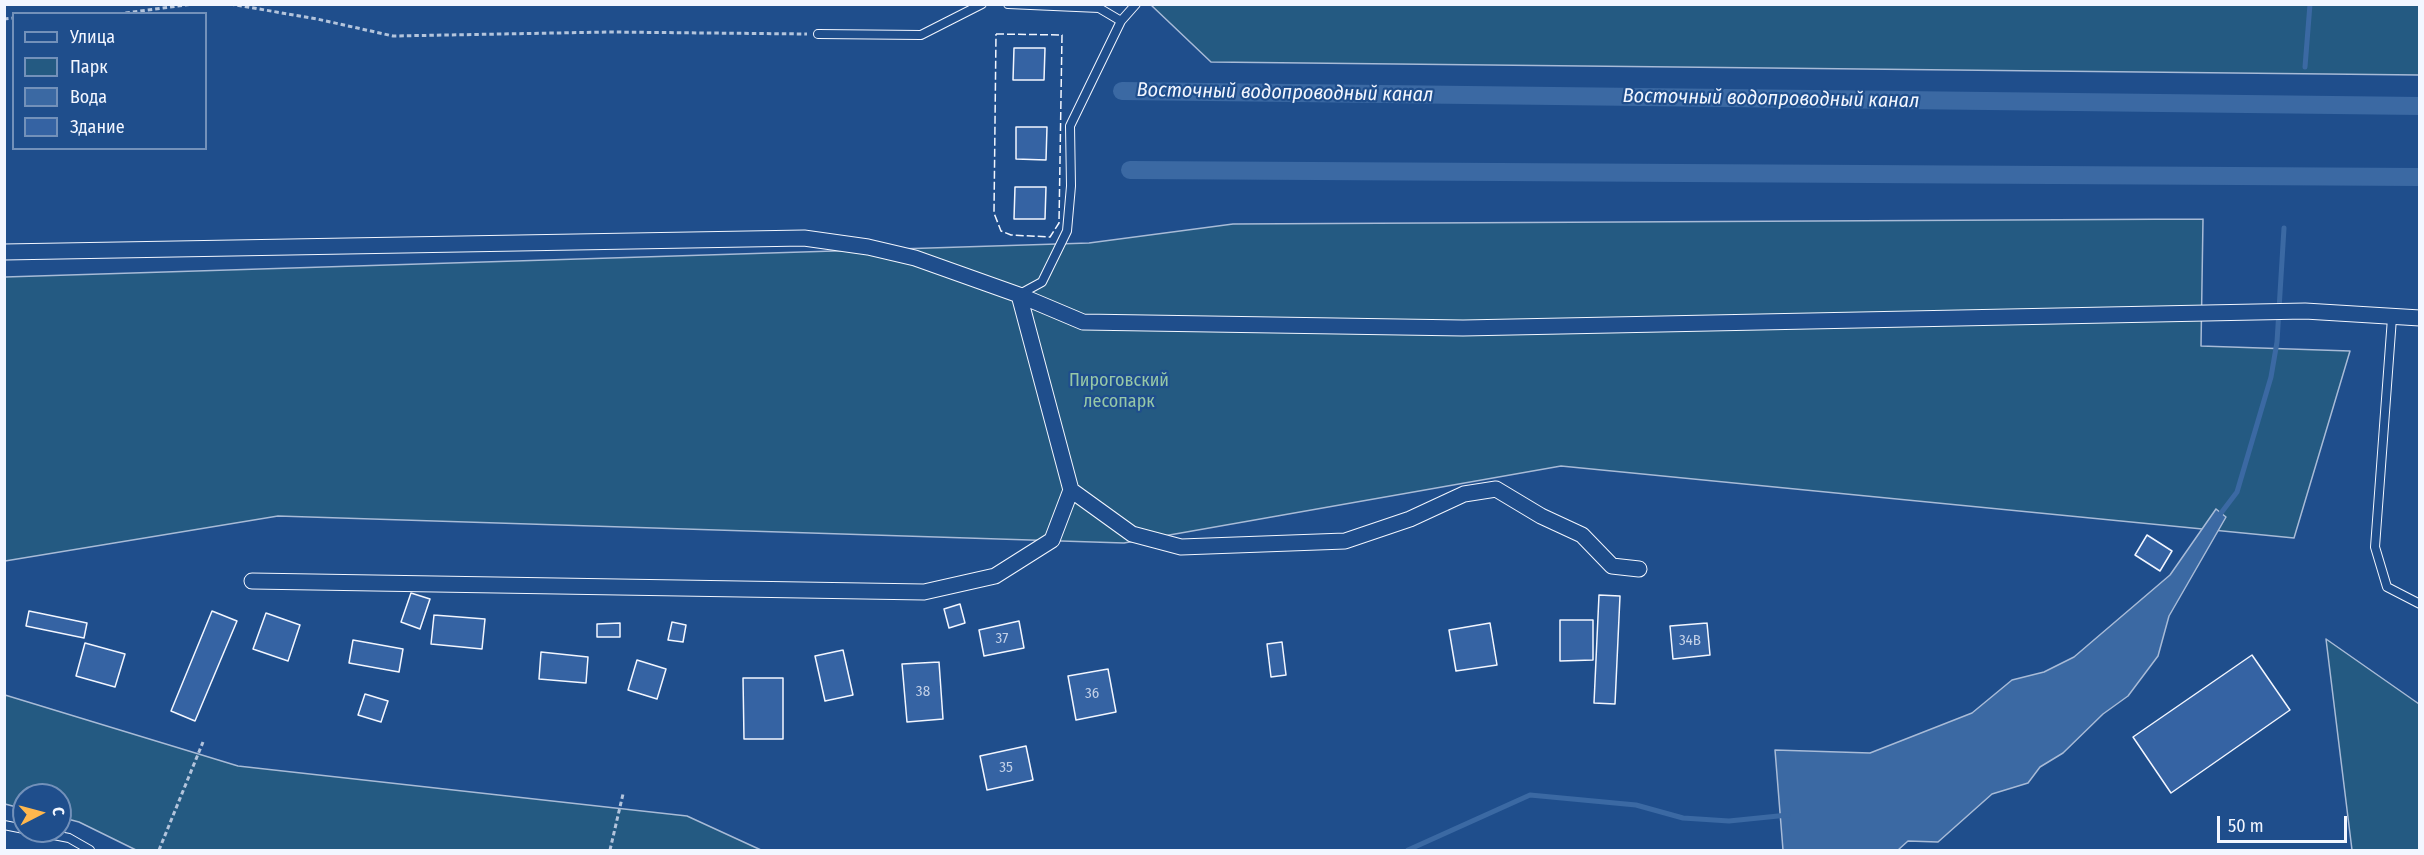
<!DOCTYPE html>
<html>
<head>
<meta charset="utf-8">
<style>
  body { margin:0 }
  #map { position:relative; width:2424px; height:855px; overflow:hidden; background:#1f4e8c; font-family:"Fira Sans Condensed",sans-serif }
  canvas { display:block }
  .frame { position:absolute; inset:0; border:6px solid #f2f6ff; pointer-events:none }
  .legend { position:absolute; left:12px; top:12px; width:195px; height:138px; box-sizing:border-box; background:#1f4e8c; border:2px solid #7391ba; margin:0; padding:8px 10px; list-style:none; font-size:18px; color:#f2f6ff }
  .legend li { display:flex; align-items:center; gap:12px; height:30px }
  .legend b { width:30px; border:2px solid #7391ba }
  .north { position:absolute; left:12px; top:783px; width:60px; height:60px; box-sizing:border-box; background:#1f4e8c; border:2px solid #7391ba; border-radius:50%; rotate:84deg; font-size:16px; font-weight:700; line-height:24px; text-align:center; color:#f2f6ff }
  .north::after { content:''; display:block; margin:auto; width:21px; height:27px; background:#ffb74d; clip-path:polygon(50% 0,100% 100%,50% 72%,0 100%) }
  .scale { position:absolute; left:2217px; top:816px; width:130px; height:27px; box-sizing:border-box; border:3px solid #f2f6ff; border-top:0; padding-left:8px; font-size:18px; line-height:21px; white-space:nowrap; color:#f2f6ff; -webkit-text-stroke:4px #1f4e8c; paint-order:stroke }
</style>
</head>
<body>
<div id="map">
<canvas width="2424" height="855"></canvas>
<div class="frame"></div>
<ul class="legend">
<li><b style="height:8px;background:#1f4e8c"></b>Улица</li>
<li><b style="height:16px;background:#245a82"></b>Парк</li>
<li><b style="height:16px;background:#3b69a3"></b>Вода</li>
<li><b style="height:16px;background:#3563a3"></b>Здание</li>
</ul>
<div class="north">С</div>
<div class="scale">50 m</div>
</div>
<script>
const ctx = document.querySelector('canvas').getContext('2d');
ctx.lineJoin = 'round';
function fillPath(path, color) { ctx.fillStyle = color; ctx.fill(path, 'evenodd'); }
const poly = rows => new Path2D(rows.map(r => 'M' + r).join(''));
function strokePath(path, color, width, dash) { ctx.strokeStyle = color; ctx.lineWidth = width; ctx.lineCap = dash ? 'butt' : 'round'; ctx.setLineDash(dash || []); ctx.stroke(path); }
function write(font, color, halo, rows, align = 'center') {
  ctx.font = font + ' "Fira Sans Condensed",sans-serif'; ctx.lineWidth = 4.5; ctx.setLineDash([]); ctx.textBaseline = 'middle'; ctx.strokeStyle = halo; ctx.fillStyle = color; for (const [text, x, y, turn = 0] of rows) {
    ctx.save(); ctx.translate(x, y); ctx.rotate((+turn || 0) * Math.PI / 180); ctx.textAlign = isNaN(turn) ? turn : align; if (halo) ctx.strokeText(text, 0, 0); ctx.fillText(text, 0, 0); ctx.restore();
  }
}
const green = poly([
  [1151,5,2419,5,2419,75,1211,62,1151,5],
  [2203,219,2201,346,2350,351,2294,538,1561,466,1124,543,278,516,5,561,5,277,1089,243,1233,224,2203,219],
  [2326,639,2419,704,2419,850,2352,850,2326,639],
  [5,695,238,766,687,816,761,850,136,850,79,822,60,817,60,795,24,795,24,809,5,804,5,695]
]);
fillPath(green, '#245a82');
strokePath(green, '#a8bbd7', 1.5);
const water = poly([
  [2216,509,2226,517,2169,616,2158,656,2128,696,2103,714,2063,753,2040,767,2028,783,1992,794,1938,842,1908,841,1898,850,1783,850,1775,750,1870,753,1972,713,2012,680,2044,672,2074,657,2170,575,2216,509]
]);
fillPath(water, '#3b69a3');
strokePath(water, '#a8bbd7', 1.5);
strokePath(poly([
  [2305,67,2310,4],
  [2218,517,2237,492,2271,377,2277,342,2284,228],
  [1408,850,1530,795,1636,805,1683,818,1729,821,1788,815]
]), '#3b69a3', 5);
strokePath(poly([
  [1122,91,2420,106],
  [1130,170,2420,177]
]), '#3b69a3', 18);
const building = poly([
  [1014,48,1045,48,1044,80,1013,80,1014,48],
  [1016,127,1047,127,1046,160,1016,159,1016,127],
  [1015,187,1046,187,1045,219,1014,219,1015,187],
  [2147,535,2172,551,2160,571,2135,555,2147,535],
  [411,593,430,599,420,629,401,622,411,593],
  [1599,595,1620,596,1615,704,1594,703,1599,595],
  [960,604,965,623,949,628,944,609,960,604],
  [29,611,87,623,84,638,26,626,29,611],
  [212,611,237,621,195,721,171,711,212,611],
  [266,613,300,625,288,661,253,649,266,613],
  [434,615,485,619,482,649,431,644,434,615],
  [1560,620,1593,620,1593,660,1560,661,1560,620],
  [1019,621,1024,648,984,656,979,630,1019,621],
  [672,622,686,625,683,642,668,640,672,622],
  [620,623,620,637,597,637,597,624,620,623],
  [1490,623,1497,665,1456,671,1449,630,1490,623],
  [1707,623,1710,655,1673,659,1670,626,1707,623],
  [353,640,403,649,399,672,349,663,353,640],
  [1282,642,1286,675,1271,677,1267,644,1282,642],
  [85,643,125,654,115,687,76,676,85,643],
  [843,650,853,695,825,701,815,656,843,650],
  [541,652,588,657,586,683,539,679,541,652],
  [2252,655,2290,710,2171,793,2133,737,2252,655],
  [637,660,666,669,657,699,628,690,637,660],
  [939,662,943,719,907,722,902,664,939,662],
  [1108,669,1116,712,1076,720,1068,676,1108,669],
  [743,678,783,678,783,739,744,739,743,678],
  [365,694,388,701,381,722,358,715,365,694],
  [1026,746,1033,780,987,790,980,756,1026,746]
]);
fillPath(building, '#3563a3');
strokePath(building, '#f2f6ff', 1.5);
const service = poly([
  [1008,4,1099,8,1121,21],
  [818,34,921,35,982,4],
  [1020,294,1042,282,1067,231,1071,186,1070,126,1121,21,1136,4],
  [2392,318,2375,547,2387,587,2420,604],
  [4,825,24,829],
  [33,831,69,838,90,850]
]);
const minor = poly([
  [4,252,804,238,868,247,915,258,1019,295,1083,322,1463,328,2305,311,2420,318],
  [1071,490,1132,534,1181,547,1345,541,1410,519,1464,494,1496,489,1541,516,1582,535,1612,566,1639,569],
  [252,581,924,592,995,576,1052,540,1071,490,1019,295]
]);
strokePath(service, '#f2f6ff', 10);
strokePath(minor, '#f2f6ff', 17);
strokePath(poly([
  [230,4,317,19,393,36,609,32,807,34],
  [118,14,193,4],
  [4,19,14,18],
  [159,850,203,742],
  [610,850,623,794]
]), '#b3c4dc', 3, [4.5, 3]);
strokePath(service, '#1f4e8c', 8);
strokePath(minor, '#1f4e8c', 15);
strokePath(poly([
  [996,34,1062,35,1059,223,1050,237,1011,235,1001,231,994,213,996,34]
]), '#f2f6ff', 1.5, [8, 3]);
write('15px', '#c3d1e8', null, [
  ["37",1002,639],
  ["34В",1690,641],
  ["38",923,692],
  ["36",1092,694],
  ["35",1006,768]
]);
write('18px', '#97c8a6', '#1f4e8c', [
  ["Пироговский",1119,381],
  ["лесопарк",1119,402]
]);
write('italic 20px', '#f2f6ff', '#1f4e8c', [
  ["Восточный водопроводный канал",1285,93,1],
  ["Восточный водопроводный канал",1771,99,1]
]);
</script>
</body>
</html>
